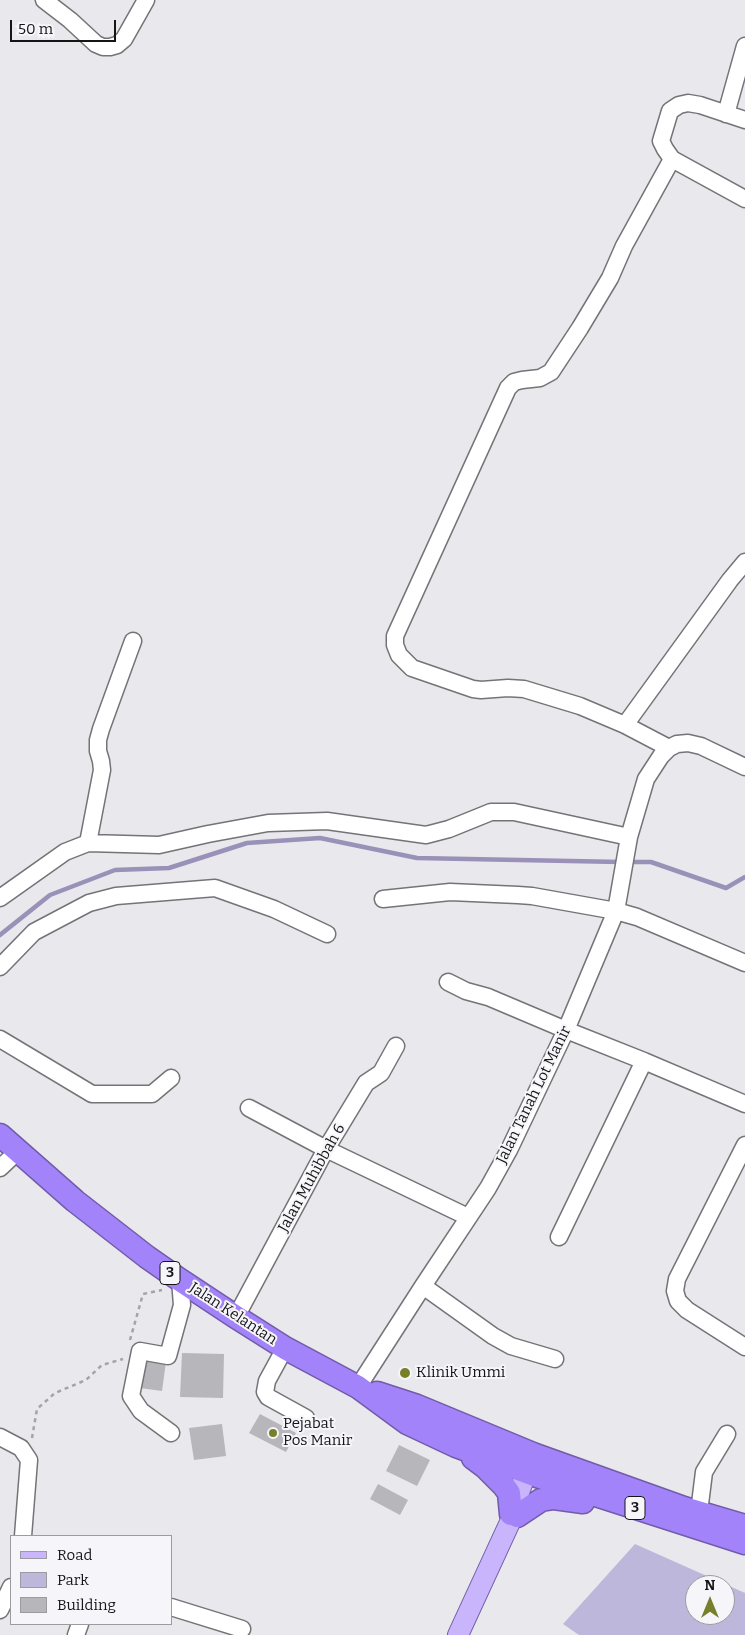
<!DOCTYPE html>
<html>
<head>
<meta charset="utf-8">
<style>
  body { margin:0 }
  #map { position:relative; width:745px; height:1635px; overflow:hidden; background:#e9e8ec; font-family:Bitter,serif }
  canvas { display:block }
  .legend { position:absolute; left:10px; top:1535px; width:162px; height:90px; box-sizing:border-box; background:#f6f5fa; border:1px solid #9c9b9f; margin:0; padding:6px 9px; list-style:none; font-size:15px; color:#151516 }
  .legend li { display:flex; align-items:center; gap:10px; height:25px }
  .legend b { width:25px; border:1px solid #9c9b9f }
  .north { position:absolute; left:685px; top:1575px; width:50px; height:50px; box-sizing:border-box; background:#f6f5fa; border:1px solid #9c9b9f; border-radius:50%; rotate:0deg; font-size:14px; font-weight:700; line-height:20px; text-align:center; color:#151516 }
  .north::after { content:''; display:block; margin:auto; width:18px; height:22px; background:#787f2a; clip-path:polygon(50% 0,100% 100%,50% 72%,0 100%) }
  .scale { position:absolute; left:10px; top:20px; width:106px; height:22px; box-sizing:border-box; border:2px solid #151516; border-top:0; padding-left:6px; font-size:15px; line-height:18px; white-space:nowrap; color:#151516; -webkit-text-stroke:4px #f6f5fa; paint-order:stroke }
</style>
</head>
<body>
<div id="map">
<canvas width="745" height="1635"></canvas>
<ul class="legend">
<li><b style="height:6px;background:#c8b5fb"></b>Road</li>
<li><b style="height:14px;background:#beb7dc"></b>Park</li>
<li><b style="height:14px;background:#b7b7bb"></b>Building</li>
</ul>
<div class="north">N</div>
<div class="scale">50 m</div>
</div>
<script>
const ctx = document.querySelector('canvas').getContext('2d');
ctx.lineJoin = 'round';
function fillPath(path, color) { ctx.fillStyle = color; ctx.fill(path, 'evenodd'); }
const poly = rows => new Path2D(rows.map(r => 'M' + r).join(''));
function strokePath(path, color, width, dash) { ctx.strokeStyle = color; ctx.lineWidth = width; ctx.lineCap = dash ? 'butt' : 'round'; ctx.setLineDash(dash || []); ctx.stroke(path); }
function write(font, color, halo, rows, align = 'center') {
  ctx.font = font + ' Bitter,serif'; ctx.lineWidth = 4; ctx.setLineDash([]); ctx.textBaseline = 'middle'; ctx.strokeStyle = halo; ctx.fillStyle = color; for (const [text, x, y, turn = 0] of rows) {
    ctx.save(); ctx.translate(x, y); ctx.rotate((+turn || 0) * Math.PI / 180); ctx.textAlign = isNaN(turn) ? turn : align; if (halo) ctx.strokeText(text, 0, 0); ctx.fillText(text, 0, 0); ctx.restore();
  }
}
fillPath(poly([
  [635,1544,745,1593,745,1635,579,1635,563,1624],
  [695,1585,725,1585,725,1615,695,1615]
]), '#beb7dc');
strokePath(poly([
  [629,862,651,862,726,888,745,877],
  [0,935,50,895,115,870,169,868,247,843,320,838,417,858,621,862]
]), '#9991b8', 4.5);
fillPath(poly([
  [182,1353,224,1354,223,1398,180,1397],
  [145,1359,166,1362,162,1391,140,1388],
  [260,1414,296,1433,286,1452,249,1433],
  [222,1424,226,1456,194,1460,189,1428],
  [399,1445,430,1460,417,1486,386,1471],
  [378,1484,408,1500,400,1515,370,1499]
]), '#b7b7bb');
const minor = poly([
  [44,0,70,20,96,44,103,47,110,47,117,45,124,39,146,0],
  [726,114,745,46],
  [672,159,665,149,661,141,670,111,679,105,688,103,700,105,745,120],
  [625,725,730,580,745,562],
  [669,748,625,725,580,706,524,689,508,688,481,690,473,689,412,668,399,655,395,645,395,636,508,388,514,382,522,380,540,378,551,372,580,328,610,278,624,246,672,159,745,199],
  [88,843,102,770,101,761,98,751,98,740,101,729,133,641],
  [0,898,65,852,88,843,159,845,208,834,268,823,327,821,426,835,449,829,491,812,514,812,629,837],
  [383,899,450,892,518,895,532,896,616,911,629,837,646,779,661,756,669,748,677,744,688,743,701,746,745,767],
  [0,967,34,932,89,903,116,896,215,888,274,909,327,934],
  [448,982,466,991,488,997,566,1030,644,1061,745,1104],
  [0,1039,92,1094,152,1094,171,1078],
  [249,1108,326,1149,468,1217],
  [745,1145,677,1279,675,1291,678,1301,687,1310,745,1347],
  [0,1168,18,1151],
  [559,1237,644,1061],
  [423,1286,493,1336,511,1346,555,1359],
  [236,1317,326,1149,366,1083,381,1073,396,1046],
  [285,1348,267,1381,265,1392,268,1397,306,1418],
  [358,1387,423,1286,488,1188,509,1150,566,1030,616,911,637,917,745,963],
  [171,1433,141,1411,131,1396,140,1351,168,1356,182,1305,180,1280],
  [0,1437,21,1448,29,1460,23,1536],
  [699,1512,704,1472,727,1434],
  [171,1607,242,1629],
  [0,1610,11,1587],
  [76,1635,80,1624]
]);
const major = poly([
  [458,1635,511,1520,511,1514,532,1457]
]);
const highway = poly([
  [0,1135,75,1201,147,1257,180,1280,236,1317,285,1348,358,1387,407,1423,456,1446,537,1476,745,1543],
  [377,1393,417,1406,533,1454,684,1508,745,1526],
  [473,1458,485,1467,504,1486,509,1493,511,1514],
  [517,1516,541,1500,554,1498,583,1502]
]);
strokePath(minor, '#747377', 19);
strokePath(major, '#715caa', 22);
strokePath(highway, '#715caa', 25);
strokePath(poly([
  [130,1340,143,1294,162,1290],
  [32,1438,37,1409,55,1393,86,1380,102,1365,123,1359]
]), '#a4a3a6', 2.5, [4, 4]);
strokePath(minor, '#fff', 16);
strokePath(major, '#c8b5fb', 20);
strokePath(highway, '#a383f9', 22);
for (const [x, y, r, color] of [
  [405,1373,6,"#787f2a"],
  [273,1433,5,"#787f2a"]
]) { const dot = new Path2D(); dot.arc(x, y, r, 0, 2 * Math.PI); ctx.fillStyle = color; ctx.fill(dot); strokePath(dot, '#f6f5fa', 2); }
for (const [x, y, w] of [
  [170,1273,20],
  [635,1508,20]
]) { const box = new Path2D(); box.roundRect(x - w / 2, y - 11.5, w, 23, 4); ctx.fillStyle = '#f6f5fa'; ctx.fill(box); strokePath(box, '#151516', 1); }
write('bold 14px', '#151516', null, [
  ["3",170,1273],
  ["3",635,1508]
]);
write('15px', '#151516', '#f6f5fa', [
  ["Jalan Tanah Lot Manir",534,1095,-64],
  ["Jalan Muhibbah 6",312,1178,-61],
  ["Jalan Kelantan",233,1314,33]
]);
write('15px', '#151516', '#f6f5fa', [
  ["Klinik Ummi",416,1373],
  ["Pejabat",283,1424],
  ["Pos Manir",283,1441]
], 'left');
</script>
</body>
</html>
